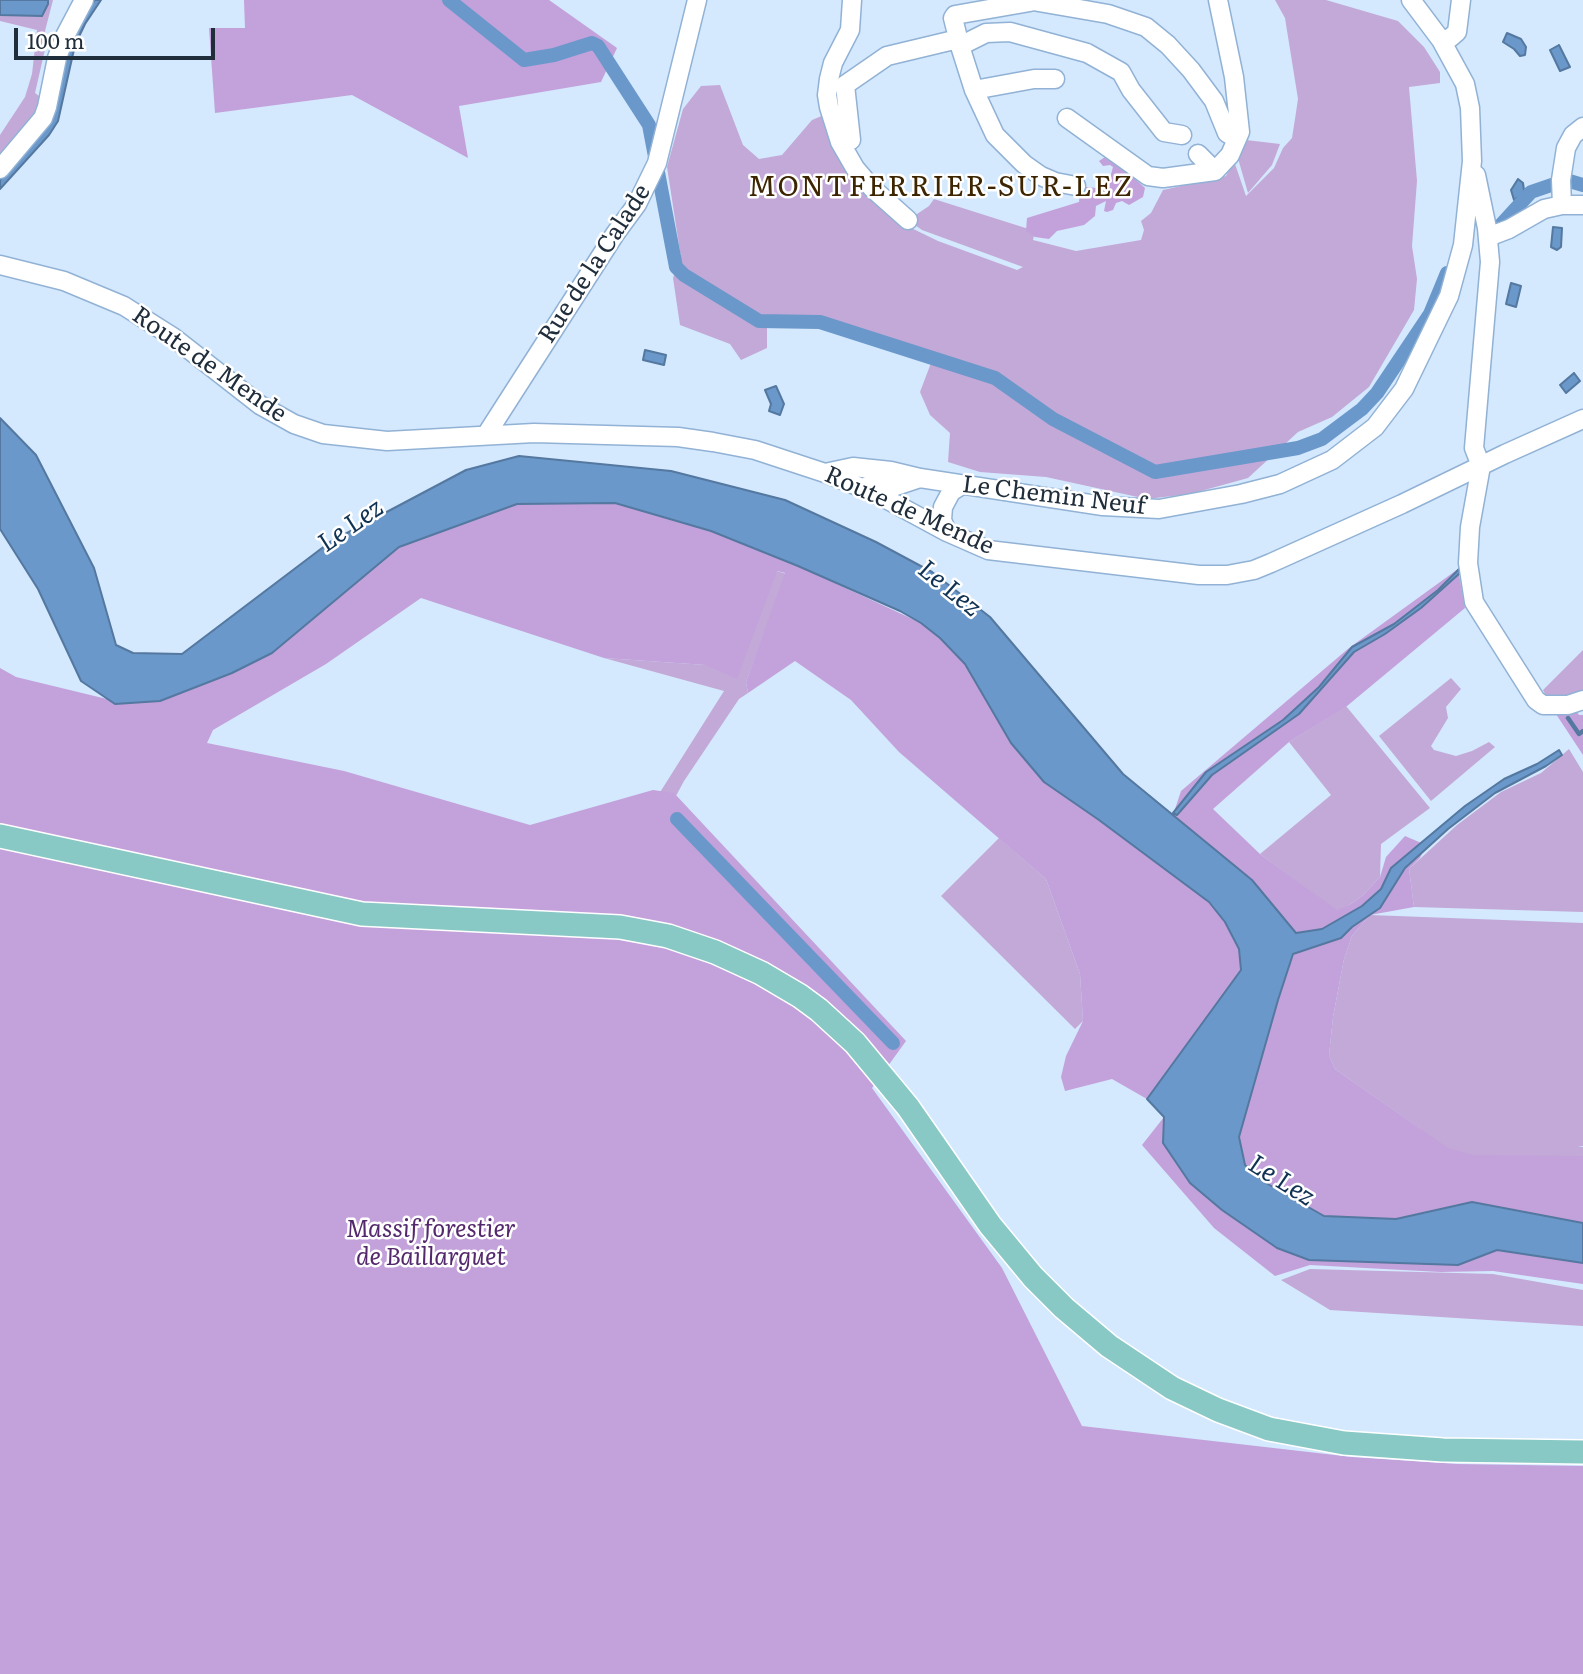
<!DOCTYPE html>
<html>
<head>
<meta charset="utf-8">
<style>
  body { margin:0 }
  #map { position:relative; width:1583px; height:1674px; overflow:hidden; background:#d4e8fe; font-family:Literata,serif }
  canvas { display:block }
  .scale { position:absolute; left:14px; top:28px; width:201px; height:32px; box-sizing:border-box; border:4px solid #202d3b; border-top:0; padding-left:9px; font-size:21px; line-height:24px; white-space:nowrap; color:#202d3b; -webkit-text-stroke:5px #fff; paint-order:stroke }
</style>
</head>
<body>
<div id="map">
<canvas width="1583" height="1674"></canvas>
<div class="scale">100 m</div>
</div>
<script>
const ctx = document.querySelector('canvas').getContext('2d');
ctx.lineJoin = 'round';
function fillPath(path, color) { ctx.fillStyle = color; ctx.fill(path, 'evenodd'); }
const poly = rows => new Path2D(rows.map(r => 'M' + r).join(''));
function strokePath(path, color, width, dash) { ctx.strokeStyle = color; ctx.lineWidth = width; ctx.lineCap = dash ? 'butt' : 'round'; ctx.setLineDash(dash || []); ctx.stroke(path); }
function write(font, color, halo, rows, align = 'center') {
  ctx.font = font + ' Literata,serif'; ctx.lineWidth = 5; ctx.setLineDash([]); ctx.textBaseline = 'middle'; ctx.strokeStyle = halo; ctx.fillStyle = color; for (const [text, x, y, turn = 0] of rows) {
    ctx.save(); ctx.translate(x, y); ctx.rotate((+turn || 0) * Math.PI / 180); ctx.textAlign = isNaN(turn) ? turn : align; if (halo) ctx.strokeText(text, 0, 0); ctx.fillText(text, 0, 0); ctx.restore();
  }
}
fillPath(poly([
  [0,0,53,0,45,31,46,45,35,93,43,99,39,112,0,161,0,135,25,97,32,74,37,30,0,21],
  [1275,0,1326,0,1398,21,1424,47,1440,72,1440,83,1409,87,1417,181,1412,246,1417,279,1414,310,1369,387,1332,417,1298,432,1248,478,1190,494,1147,499,1046,477,980,472,948,462,950,433,930,415,920,392,931,363,817,326,767,326,767,348,741,360,730,344,680,325,673,278,681,258,667,167,683,109,701,86,720,85,743,145,759,159,782,155,812,120,824,115,905,225,938,241,1017,270,1023,267,922,230,908,220,929,206,934,199,1035,231,1033,240,1076,251,1141,240,1144,230,1141,221,1151,213,1163,190,1226,176,1234,161,1246,196,1274,168,1283,148,1292,138,1295,119,1298,99,1285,18],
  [1246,140,1280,144,1272,165,1248,193,1237,155],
  [777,571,786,574,746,682,748,693,739,699,684,781,670,807,657,797,724,691,604,658,706,665],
  [1583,650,1583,694,1549,702,1543,690],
  [1451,678,1461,689,1446,707,1448,718,1431,746,1434,750,1456,756,1472,751,1489,742,1495,747,1431,801,1379,736],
  [1346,706,1430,808,1381,844,1380,877,1363,895,1351,904,1337,911,1260,854,1331,795,1289,742],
  [1569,749,1583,772,1583,912,1414,907,1409,869,1457,825,1501,792,1541,773],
  [999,838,1046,879,1080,974,1083,1021,1075,1029,941,896],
  [1370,915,1583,923,1583,1146,1578,1147,1583,1147,1583,1195,1511,1205,1419,1128,1335,1069,1329,1055,1333,1017,1344,959,1352,936],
  [1310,1269,1493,1274,1583,1290,1583,1326,1330,1310,1281,1280]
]), '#c3a9d7');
fillPath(poly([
  [244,0,549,0,617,48,601,82,459,106,468,158,352,95,215,113,209,28,245,28],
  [1106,149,1135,173,1134,178,1145,188,1143,197,1129,205,1122,201,1116,203,1113,210,1107,212,1104,211,1106,201,1096,206,1095,216,1084,225,1057,231,1049,239,1035,237,1026,231,1027,218,1079,202,1080,192,1086,187,1107,189,1113,167,1110,165,1103,166,1099,161,1105,157],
  [533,488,668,509,711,531,798,566,921,623,940,638,965,664,1011,743,1044,782,1099,820,1209,902,1225,922,1239,949,1241,970,1147,1099,1112,1079,1065,1091,1061,1077,1066,1056,1083,1021,1080,974,1046,879,899,752,851,700,795,661,748,693,746,682,785,573,777,571,737,679,706,665,604,658,421,598,326,664,213,730,207,743,344,771,530,825,653,790,674,793,906,1041,872,1088,1002,1268,1082,1426,1352,1457,1458,1464,1583,1466,1583,1674,0,1674,0,668,16,677,115,701,396,533],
  [1458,569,1465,608,1347,706,1289,742,1213,809,1260,854,1337,910,1351,904,1363,895,1380,877,1386,857,1405,836,1426,845,1420,858,1409,869,1414,907,1370,915,1352,936,1344,959,1333,1017,1329,1055,1335,1069,1448,1148,1473,1155,1583,1156,1583,1223,1472,1202,1396,1219,1324,1216,1266,1183,1245,1168,1239,1137,1278,1000,1293,954,1173,815,1181,791,1349,648],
  [1575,709,1579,715,1583,715,1583,755,1556,714],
  [1164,1117,1163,1143,1222,1210,1277,1248,1309,1260,1458,1265,1497,1250,1583,1263,1583,1284,1493,1271,1440,1272,1310,1265,1275,1276,1214,1228,1142,1145]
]), '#c3a1db');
const water = poly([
  [0,0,48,0,48,4,42,16,0,15,0,0],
  [95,0,101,0,85,24,75,45,58,121,49,135,0,189,0,180,52,120,63,60,80,20,95,0],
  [1507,33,1521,39,1526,47,1525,55,1520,56,1514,49,1503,42,1507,33],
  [1559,45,1570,67,1560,71,1550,50,1559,45],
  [1518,179,1523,183,1524,190,1523,194,1514,200,1511,190,1518,179],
  [1553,227,1562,228,1561,247,1557,250,1551,247,1553,227],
  [1511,283,1521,286,1516,307,1506,304,1511,283],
  [645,350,666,355,664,365,643,360,645,350],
  [1574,373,1580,381,1566,393,1560,385,1574,373],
  [776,386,784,404,780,415,769,411,771,404,765,390,776,386],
  [0,418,36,455,94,568,116,645,133,653,182,654,330,542,466,470,519,456,671,471,785,500,876,542,932,572,990,617,1123,774,1252,880,1296,933,1322,929,1362,906,1381,889,1391,868,1465,806,1504,779,1537,764,1559,750,1562,755,1546,766,1495,793,1448,829,1405,868,1380,908,1352,927,1341,938,1293,954,1278,1000,1239,1137,1245,1165,1266,1183,1324,1216,1396,1219,1472,1202,1583,1223,1583,1263,1497,1250,1458,1265,1309,1260,1277,1248,1222,1210,1190,1183,1163,1143,1164,1117,1147,1099,1241,970,1239,949,1225,922,1209,902,1099,820,1044,782,1011,743,965,664,940,638,921,623,900,611,798,566,711,531,615,503,517,504,399,547,272,653,232,673,160,701,115,704,81,681,38,589,0,529,0,418],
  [1459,569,1460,573,1421,608,1385,634,1354,652,1299,714,1212,775,1177,815,1173,813,1206,772,1283,720,1319,687,1352,647,1394,624,1438,590,1459,569]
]);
fillPath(water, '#6a98ca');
strokePath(water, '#54789f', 2);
strokePath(poly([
  [1568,718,1579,734,1583,731]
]), '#54789f', 4.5);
strokePath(poly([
  [449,0,524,60,554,55,592,43,598,46,649,125,676,267,684,275,759,321,820,322,995,378,1053,419,1155,472,1298,448,1322,439,1362,409,1377,393,1430,314,1447,273],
  [1498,228,1531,192,1566,180,1583,185],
  [677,819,893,1043]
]), '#6a98ca', 14);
const minor = poly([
  [852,0,850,30,833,63,829,79,827,95,829,107,840,142,855,168,872,188,908,220],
  [1027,0,1108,14,1146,27,1168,45,1191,70,1214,101,1227,133,1237,139],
  [1030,2,955,15,953,18,960,46,974,90,995,135,1024,164,1041,176,1055,182,1076,186],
  [1441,40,1450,38,1457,32,1461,0],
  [960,46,986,33,1010,32,1087,53,1121,72,1131,90,1164,132,1182,135],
  [974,90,1034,79,1055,79],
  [1067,118,1148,176,1163,178,1215,171],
  [840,142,851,140,845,85,887,56,958,39],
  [1198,154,1215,171],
  [0,169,43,118,47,107,57,58,65,36,84,0],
  [1215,171,1230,155,1240,132,1234,77,1218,0],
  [1476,175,1487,228,1490,262,1474,448,1481,466],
  [1562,205,1561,180,1566,148,1573,135,1583,127],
  [1488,237,1509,229,1544,209,1562,205,1583,205],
  [0,265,64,281,124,306,173,337,260,405,294,424,323,434,387,441,534,433,678,437,713,442,755,450,825,473,875,493,947,532,988,550,1199,575,1227,575,1254,570,1271,563,1402,504,1505,454,1583,419],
  [486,435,615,234,637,204,657,163,697,0],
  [1481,466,1470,527,1468,563,1474,602,1536,700,1543,705,1568,705,1583,700],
  [825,473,853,467,891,471],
  [865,489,876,478,891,471,920,478,1103,506,1159,509,1241,494,1280,484,1332,460,1375,427,1404,389,1449,296,1463,245,1472,161,1470,108,1465,84,1441,40,1411,0],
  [875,493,920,478],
  [947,532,942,520,943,507,951,492,962,485]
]);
const major = poly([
  [0,836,362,914,620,927,668,936,715,952,761,973,800,996,819,1010,855,1043,908,1107,990,1225,1033,1277,1064,1308,1109,1346,1172,1388,1218,1410,1269,1429,1344,1443,1443,1450,1583,1452]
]);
strokePath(minor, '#91b2d5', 21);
strokePath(major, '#fff', 26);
strokePath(minor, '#fff', 18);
strokePath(major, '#88c8c5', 23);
write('24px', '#202d3b', '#fff', [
  ["Rue de la Calade",595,264,-57],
  ["Route de Mende",209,365,35],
  ["Le Chemin Neuf",1054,496,7],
  ["Route de Mende",909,511,24]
]);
write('italic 24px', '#54286d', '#fff', [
  ["Massif forestier",431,1230],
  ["de Baillarguet",431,1258]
]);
write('italic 26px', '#103253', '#fff', [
  ["Le Lez",351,526,-35],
  ["Le Lez",949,589,39],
  ["Le Lez",1281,1181,32]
]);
ctx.letterSpacing = '2px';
write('28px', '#3d2502', '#fff', [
  ["MONTFERRIER-SUR-LEZ",941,188]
]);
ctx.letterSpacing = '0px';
</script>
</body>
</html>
